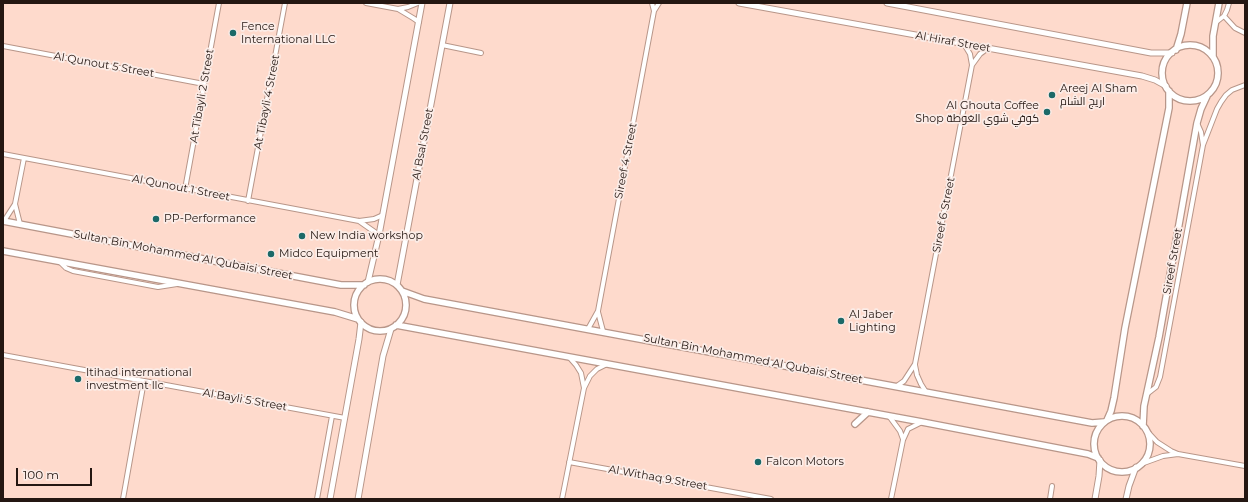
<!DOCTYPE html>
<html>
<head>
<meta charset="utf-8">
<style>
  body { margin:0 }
  #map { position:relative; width:1248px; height:502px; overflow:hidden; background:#fedacc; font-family:Montserrat,sans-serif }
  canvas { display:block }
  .frame { position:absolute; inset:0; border:4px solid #241712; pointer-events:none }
  .scale { position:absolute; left:16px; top:468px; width:76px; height:18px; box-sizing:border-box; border:2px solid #241712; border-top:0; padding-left:5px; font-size:12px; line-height:14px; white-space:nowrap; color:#241712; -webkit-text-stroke:3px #fbece7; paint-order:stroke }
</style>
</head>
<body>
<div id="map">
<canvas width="1248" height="502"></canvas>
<div class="frame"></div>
<div class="scale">100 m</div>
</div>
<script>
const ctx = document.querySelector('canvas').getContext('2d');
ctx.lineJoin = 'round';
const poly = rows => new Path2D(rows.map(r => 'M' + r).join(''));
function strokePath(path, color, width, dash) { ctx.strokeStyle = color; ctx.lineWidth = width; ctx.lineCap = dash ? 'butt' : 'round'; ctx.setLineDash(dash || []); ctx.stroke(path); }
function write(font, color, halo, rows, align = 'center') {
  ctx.font = font + ' Montserrat,Cairo,sans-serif'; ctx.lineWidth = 3.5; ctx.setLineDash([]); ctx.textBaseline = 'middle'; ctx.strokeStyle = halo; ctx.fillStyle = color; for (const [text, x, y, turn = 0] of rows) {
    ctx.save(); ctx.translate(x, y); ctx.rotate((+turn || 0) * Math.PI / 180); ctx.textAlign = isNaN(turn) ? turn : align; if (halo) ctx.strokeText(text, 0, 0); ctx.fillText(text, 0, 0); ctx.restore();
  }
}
const minor = poly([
  [366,3,398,9,413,18,419,22],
  [652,3,654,11],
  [398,9,408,7,418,3],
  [1224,16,1235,28,1245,33],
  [1215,23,1224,16,1227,10,1229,3],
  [964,44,970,54,972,65],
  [442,45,481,53],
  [3,46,204,84],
  [1203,145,1217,109,1221,102,1226,95,1232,90,1245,85],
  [3,154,359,221,374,219,383,215],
  [185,189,219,3],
  [248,201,285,3],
  [15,204,20,224],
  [4,221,15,204,24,158],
  [359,221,379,235],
  [59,261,66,268,73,271,158,287,177,284],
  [598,312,603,331],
  [588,329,598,311,654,11,659,3],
  [3,355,345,418],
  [569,357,576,365,581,373,584,388],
  [915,365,917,375,921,384,926,392],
  [897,386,904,381,915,364,972,65,980,54,988,48],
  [1147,394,1156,387,1160,377,1203,145,1201,132,1197,123],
  [889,416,900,431,903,439],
  [1145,429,1157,442,1171,451,1178,454,1245,466],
  [569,462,771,499],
  [1141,464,1163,456,1178,454],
  [123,499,144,381],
  [317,499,332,416],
  [562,499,584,388,590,376,597,369,607,364],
  [891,499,903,440,908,429,922,422],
  [1050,499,1052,486]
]);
const tertiary = poly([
  [739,3,1142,76,1155,80,1166,86],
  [887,3,1151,53,1172,53],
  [368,282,379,235,422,3],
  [397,285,450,3],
  [330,499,359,339,361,322],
  [358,499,383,356,391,329],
  [1095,499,1099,476,1100,460],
  [1126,499,1129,486,1136,467]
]);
const secondary = poly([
  '1162 73a28 28 0 1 1 56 0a28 28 0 1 1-56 0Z',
  [1176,50,1181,34,1187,3],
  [1213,57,1213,36,1219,3],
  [3,221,341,285,364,285],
  [3,251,335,312,358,319],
  '354 305a26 26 0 1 1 52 0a26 26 0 1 1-52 0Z',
  [402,291,424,299,1092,423,1104,422],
  [396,325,922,422,1088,454,1098,458],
  '1094 444a28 28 0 1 1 56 0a28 28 0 1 1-56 0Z',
  [1107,420,1111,411,1114,398,1125,328,1169,108,1169,91],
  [855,424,868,412],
  [1143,426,1144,406,1159,337,1197,123,1201,109,1207,96]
]);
strokePath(minor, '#b89689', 6);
strokePath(tertiary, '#b89689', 7);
strokePath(secondary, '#b89689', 8);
strokePath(minor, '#fff', 4);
strokePath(tertiary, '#fff', 5);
strokePath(secondary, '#fff', 5.5);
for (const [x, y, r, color] of [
  [233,33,4,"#1b6968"],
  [1052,95,4,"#1b6968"],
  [1047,112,4,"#1b6968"],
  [156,219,4,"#1b6968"],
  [302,236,4,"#1b6968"],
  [271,254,4,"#1b6968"],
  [841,321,4,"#1b6968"],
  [78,379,4,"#1b6968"],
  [758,462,4,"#1b6968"]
]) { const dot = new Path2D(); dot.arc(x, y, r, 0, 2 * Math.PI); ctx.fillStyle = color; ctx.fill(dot); strokePath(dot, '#fbece7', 1.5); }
write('11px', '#241712', '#fbece7', [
  ["Fence",241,27],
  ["International LLC",241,40],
  ["Areej Al Sham",1060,89],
  ["اريج الشام",1060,102],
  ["Al Ghouta Coffee",1039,106,"right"],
  ["Shop كوفي شوي الغوطة",1039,119,"right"],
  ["PP-Performance",164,219],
  ["New India workshop",310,236],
  ["Midco Equipment",279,254],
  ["Al Jaber",849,315],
  ["Lighting",849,328],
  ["Itihad international",86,373],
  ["investment llc",86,386],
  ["Falcon Motors",766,462]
], 'left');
write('11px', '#241712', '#fbece7', [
  ["Al Hiraf Street",953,42,10],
  ["Al Qunout 5 Street",104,65,10],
  ["At Tibayli 2 Street",202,96,-80],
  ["At Tibayli 4 Street",267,102,-79],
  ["Al Bsal Street",423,144,-79],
  ["Sireef 4 Street",626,161,-79],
  ["Al Qunout 1 Street",181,188,11],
  ["Sireef 6 Street",944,215,-79],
  ["Sultan Bin Mohammed Al Qubaisi Street",183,255,11],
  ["Sireef Street",1173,261,-80],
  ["Sultan Bin Mohammed Al Qubaisi Street",753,359,11],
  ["Al Bayli 5 Street",245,400,10],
  ["Al Withaq 9 Street",658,478,10]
]);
</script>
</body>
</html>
